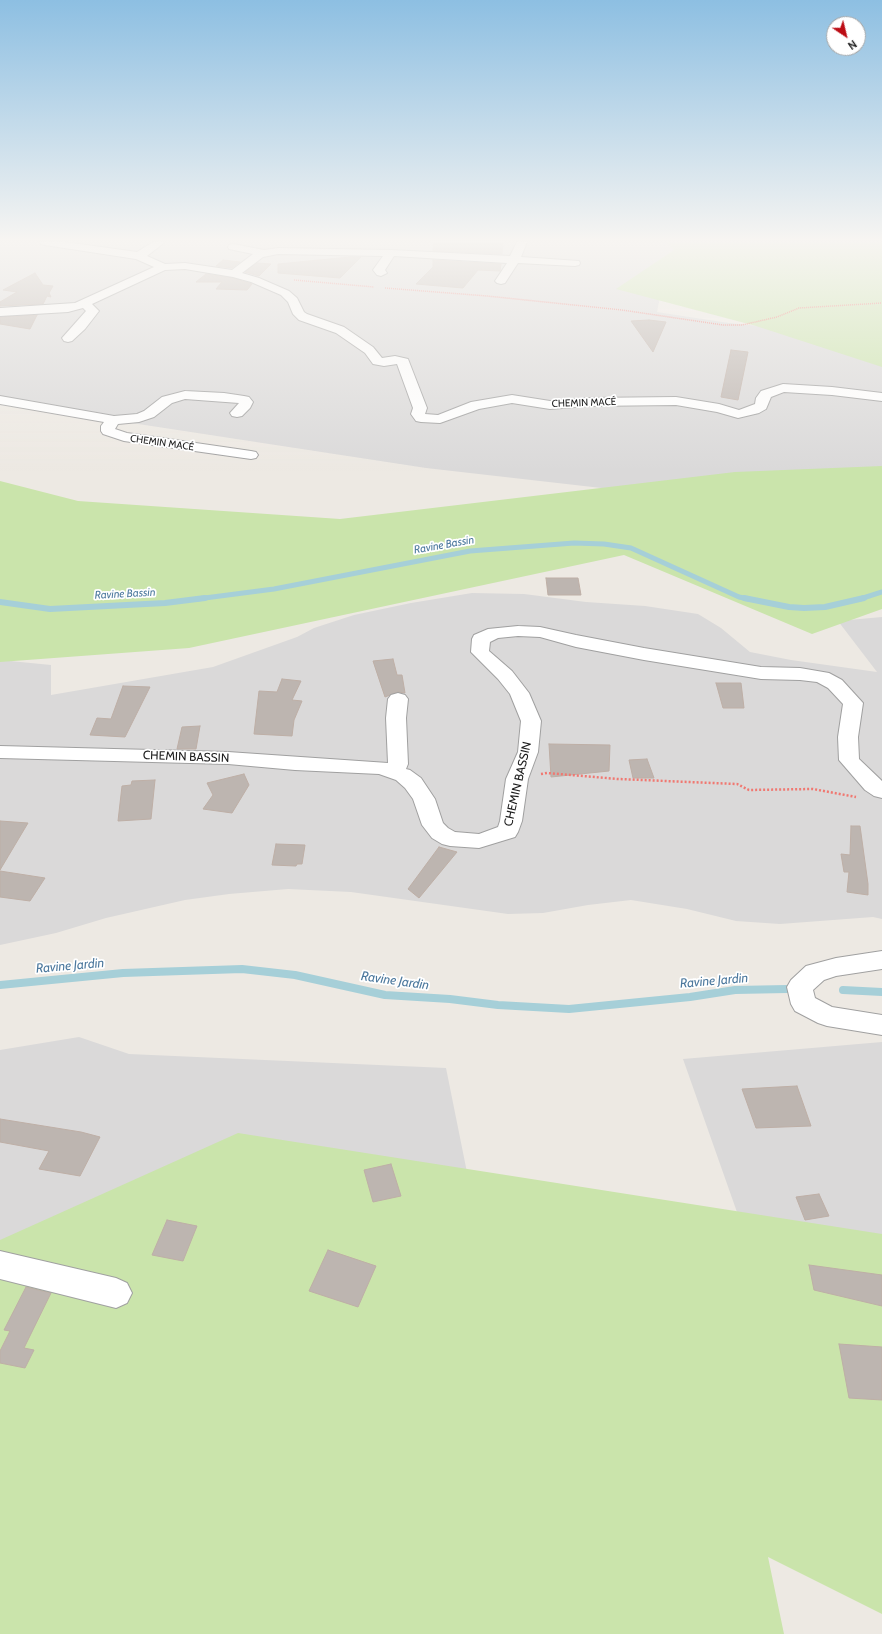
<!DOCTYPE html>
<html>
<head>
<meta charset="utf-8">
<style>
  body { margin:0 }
  #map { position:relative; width:882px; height:1634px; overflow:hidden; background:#ede9e3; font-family:Cabin,sans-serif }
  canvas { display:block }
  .north { position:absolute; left:826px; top:16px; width:40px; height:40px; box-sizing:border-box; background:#fff; border:1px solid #a4a4a4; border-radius:50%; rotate:145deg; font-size:11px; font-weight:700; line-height:16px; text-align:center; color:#1c1c1c }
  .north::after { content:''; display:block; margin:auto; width:14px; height:18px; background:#bc0d15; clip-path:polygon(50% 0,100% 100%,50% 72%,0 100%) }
</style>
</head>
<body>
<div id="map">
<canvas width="882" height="1634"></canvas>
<div class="north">N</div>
</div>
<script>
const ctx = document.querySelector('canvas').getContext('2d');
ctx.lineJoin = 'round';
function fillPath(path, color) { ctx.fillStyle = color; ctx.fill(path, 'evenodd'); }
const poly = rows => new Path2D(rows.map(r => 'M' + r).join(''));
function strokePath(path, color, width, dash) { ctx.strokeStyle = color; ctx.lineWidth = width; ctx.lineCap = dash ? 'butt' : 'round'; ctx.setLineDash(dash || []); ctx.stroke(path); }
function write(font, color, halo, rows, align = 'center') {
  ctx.font = font + ' Cabin,sans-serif'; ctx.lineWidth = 3.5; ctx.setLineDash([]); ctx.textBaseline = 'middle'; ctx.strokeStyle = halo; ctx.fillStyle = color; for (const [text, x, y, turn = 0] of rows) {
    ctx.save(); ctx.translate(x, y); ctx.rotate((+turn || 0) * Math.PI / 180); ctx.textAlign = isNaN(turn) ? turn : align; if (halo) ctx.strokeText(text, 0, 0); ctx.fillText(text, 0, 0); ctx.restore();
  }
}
fillPath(poly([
  [0,242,793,242,661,293,657,312,729,323,882,338,882,520,426,468,99,418,0,400],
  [472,593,524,594,586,602,645,606,698,614,721,628,750,652,791,660,877,672,838,621,882,617,882,919,873,917,780,924,736,921,687,909,631,900,588,905,543,913,508,914,351,892,288,889,229,894,185,900,106,918,56,933,0,945,0,660,51,665,51,695,213,667,297,637,314,628,354,615,411,603],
  [79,1037,129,1054,446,1068,480,1237,0,1634,0,1050],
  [882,1042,882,1413,744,1232,683,1059]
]), '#dad9d9');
fillPath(poly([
  [666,242,882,242,882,367,756,326,616,289,674,250],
  [882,466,882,609,812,634,624,555,189,648,0,662,0,481,78,501,340,519,735,472],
  [238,1133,882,1234,882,1614,768,1557,784,1634,0,1634,0,1240]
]), '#cae4ab');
strokePath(poly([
  [197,599,274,589,470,551,574,543,604,544,631,548,739,597,749,599],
  [860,599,882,592]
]), '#a6cfd8', 5);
strokePath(poly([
  [744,598,789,607,804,608,825,607,864,598],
  [0,602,50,609,165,603,205,598]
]), '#a6cfd8', 6);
strokePath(poly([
  [0,985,123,973,242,969,295,975,385,995,450,999,498,1005,569,1009,690,997,735,990,787,989],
  [843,990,882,992]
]), '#a6cfd8', 8);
const building = poly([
  [434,242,503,242,502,254,433,251,434,242],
  [350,257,361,257,340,278,278,273,278,264,350,257],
  [223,260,240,262,232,268,216,266,223,260],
  [433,260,501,264,500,271,478,270,463,288,416,284,433,267,433,260],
  [257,263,271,264,259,276,245,272,257,263],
  [35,273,43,285,53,286,49,293,51,297,47,296,43,304,0,306,0,302,17,292,3,290,35,273],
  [206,274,233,278,252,284,247,290,216,289,222,282,196,282,206,274],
  [37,315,30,329,0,324,0,317,37,315],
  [649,320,666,322,653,352,631,321,649,320],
  [731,350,748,352,738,400,721,397,731,350],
  [546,578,578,578,581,595,548,595,546,578],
  [393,659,397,675,402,675,405,693,398,692,385,697,373,661,393,659],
  [282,679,301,681,292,700,302,701,294,720,292,736,254,734,259,691,277,692,282,679],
  [716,683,741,683,744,708,723,708,716,683],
  [123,686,150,687,125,737,90,735,97,718,111,719,123,686],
  [200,726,196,749,177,749,182,727,200,726],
  [549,744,610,745,609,771,551,777,549,744],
  [647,759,654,778,633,778,629,760,647,759],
  [244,774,249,785,232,813,203,809,213,795,207,783,244,774],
  [155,780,151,819,118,821,122,786,131,785,132,781,155,780],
  [0,821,28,823,0,870,0,821],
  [851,826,860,826,868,884,868,895,847,892,849,872,844,872,841,854,850,855,851,826],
  [276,844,305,845,302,864,297,864,296,866,272,865,276,844],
  [439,847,457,852,419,898,408,889,439,847],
  [0,871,45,878,30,901,0,897,0,871],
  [797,1086,811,1126,756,1128,742,1089,797,1086],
  [0,1119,81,1132,100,1137,80,1176,39,1169,49,1151,0,1142,0,1119],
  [391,1164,401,1196,373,1202,364,1170,391,1164],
  [819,1194,829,1216,805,1220,796,1197,819,1194],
  [167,1220,197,1226,183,1261,152,1255,167,1220],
  [328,1250,376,1266,358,1307,309,1291,328,1250],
  [809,1265,882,1275,882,1306,814,1290,809,1265],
  [26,1287,51,1293,24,1348,34,1350,25,1368,0,1363,0,1351,10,1331,4,1330,26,1287],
  [839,1344,882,1347,882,1400,849,1398,839,1344]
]);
fillPath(building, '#bdb5b0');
strokePath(building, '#beafa6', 1);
const minor = poly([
  [40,242,65,242,137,252,153,242,165,242,147,256,165,264,185,263,232,270,253,254,229,249,228,247,229,245,233,244,264,250,278,248,391,250,510,256,517,242,527,242,521,257,579,261,580,263,579,265,575,266,518,263,505,283,501,284,497,283,495,281,507,263,394,256,385,270,387,273,381,276,377,275,373,270,383,256,278,254,263,257,242,273,259,278,289,291,297,298,304,312,307,314,344,327,373,347,382,358,395,356,408,359,427,408,425,414,438,415,471,402,512,395,550,401,588,398,676,397,719,404,739,410,755,404,756,398,761,391,783,384,832,387,882,393,882,401,832,395,784,392,771,397,766,409,759,413,738,418,717,412,676,405,588,406,550,409,512,403,479,409,440,423,421,422,416,421,411,414,413,408,397,364,384,366,373,364,365,353,336,333,299,320,293,314,288,302,281,295,251,282,233,277,185,269,165,270,92,304,99,311,85,329,72,341,68,342,64,341,62,338,86,311,83,308,68,312,0,316,0,308,75,303,154,267,136,259,45,245,41,244,40,242],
  [185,391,224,393,244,396,249,397,253,402,250,408,242,416,237,417,232,416,230,413,239,403,185,399,172,403,154,417,139,422,118,424,115,429,127,433,251,451,256,452,258,455,256,458,251,459,124,441,103,434,101,431,101,426,104,422,0,404,0,396,114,416,137,414,144,411,162,397,185,391],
  [518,626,540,627,576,635,644,648,761,667,800,668,829,673,842,680,863,703,858,737,859,759,882,781,882,798,874,796,865,790,839,760,838,737,843,704,828,688,817,682,800,680,761,679,644,660,576,647,540,637,518,636,498,638,490,642,489,651,512,671,529,693,541,721,538,752,528,779,522,821,518,832,515,837,479,848,450,846,442,844,432,838,422,825,413,799,405,788,396,780,379,774,295,770,228,764,0,758,0,746,228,752,388,763,386,718,388,699,391,695,398,693,405,695,408,699,406,718,408,764,406,769,410,770,421,778,435,799,443,823,448,828,455,832,479,834,498,827,500,821,506,779,518,752,521,721,510,694,498,679,471,652,472,639,474,635,488,629,518,626],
  [882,951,882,969,836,976,824,980,813,990,815,998,832,1007,882,1015,882,1035,827,1026,818,1023,795,1011,791,1004,787,987,791,980,806,966,836,958,882,951],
  [0,1251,116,1278,127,1283,132,1293,127,1303,116,1308,0,1279,0,1251]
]);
strokePath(minor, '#a0a0a0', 2);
strokePath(poly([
  [294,280,374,287],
  [385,288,487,296,622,310,723,325,742,325,777,317,799,308,882,303]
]), '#f07871', 1.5, [1, 1]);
strokePath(poly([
  [541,774,547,773,618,779,737,784,749,790,813,789,856,797]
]), '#f07871', 2.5, [2, 2]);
fillPath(minor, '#fff');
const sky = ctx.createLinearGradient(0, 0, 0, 471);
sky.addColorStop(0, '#8dbfe2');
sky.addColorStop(0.51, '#f7f5f2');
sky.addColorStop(1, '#f7f5f200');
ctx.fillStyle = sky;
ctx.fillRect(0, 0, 882, 471);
write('10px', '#1c1c1c', '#fff', [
  ["CHEMIN MACÉ",584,403,-2],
  ["CHEMIN MACÉ",162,443,8]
]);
write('italic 11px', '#4d799e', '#fff', [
  ["Ravine Bassin",444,545,-10],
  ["Ravine Bassin",125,594,-3]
]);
write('12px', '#1c1c1c', '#fff', [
  ["CHEMIN BASSIN",186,757,2],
  ["CHEMIN BASSIN",518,784,-77]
]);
write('italic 13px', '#4d799e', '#fff', [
  ["Ravine Jardin",70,966,-5],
  ["Ravine Jardin",395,981,8],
  ["Ravine Jardin",714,981,-5]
]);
</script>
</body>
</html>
